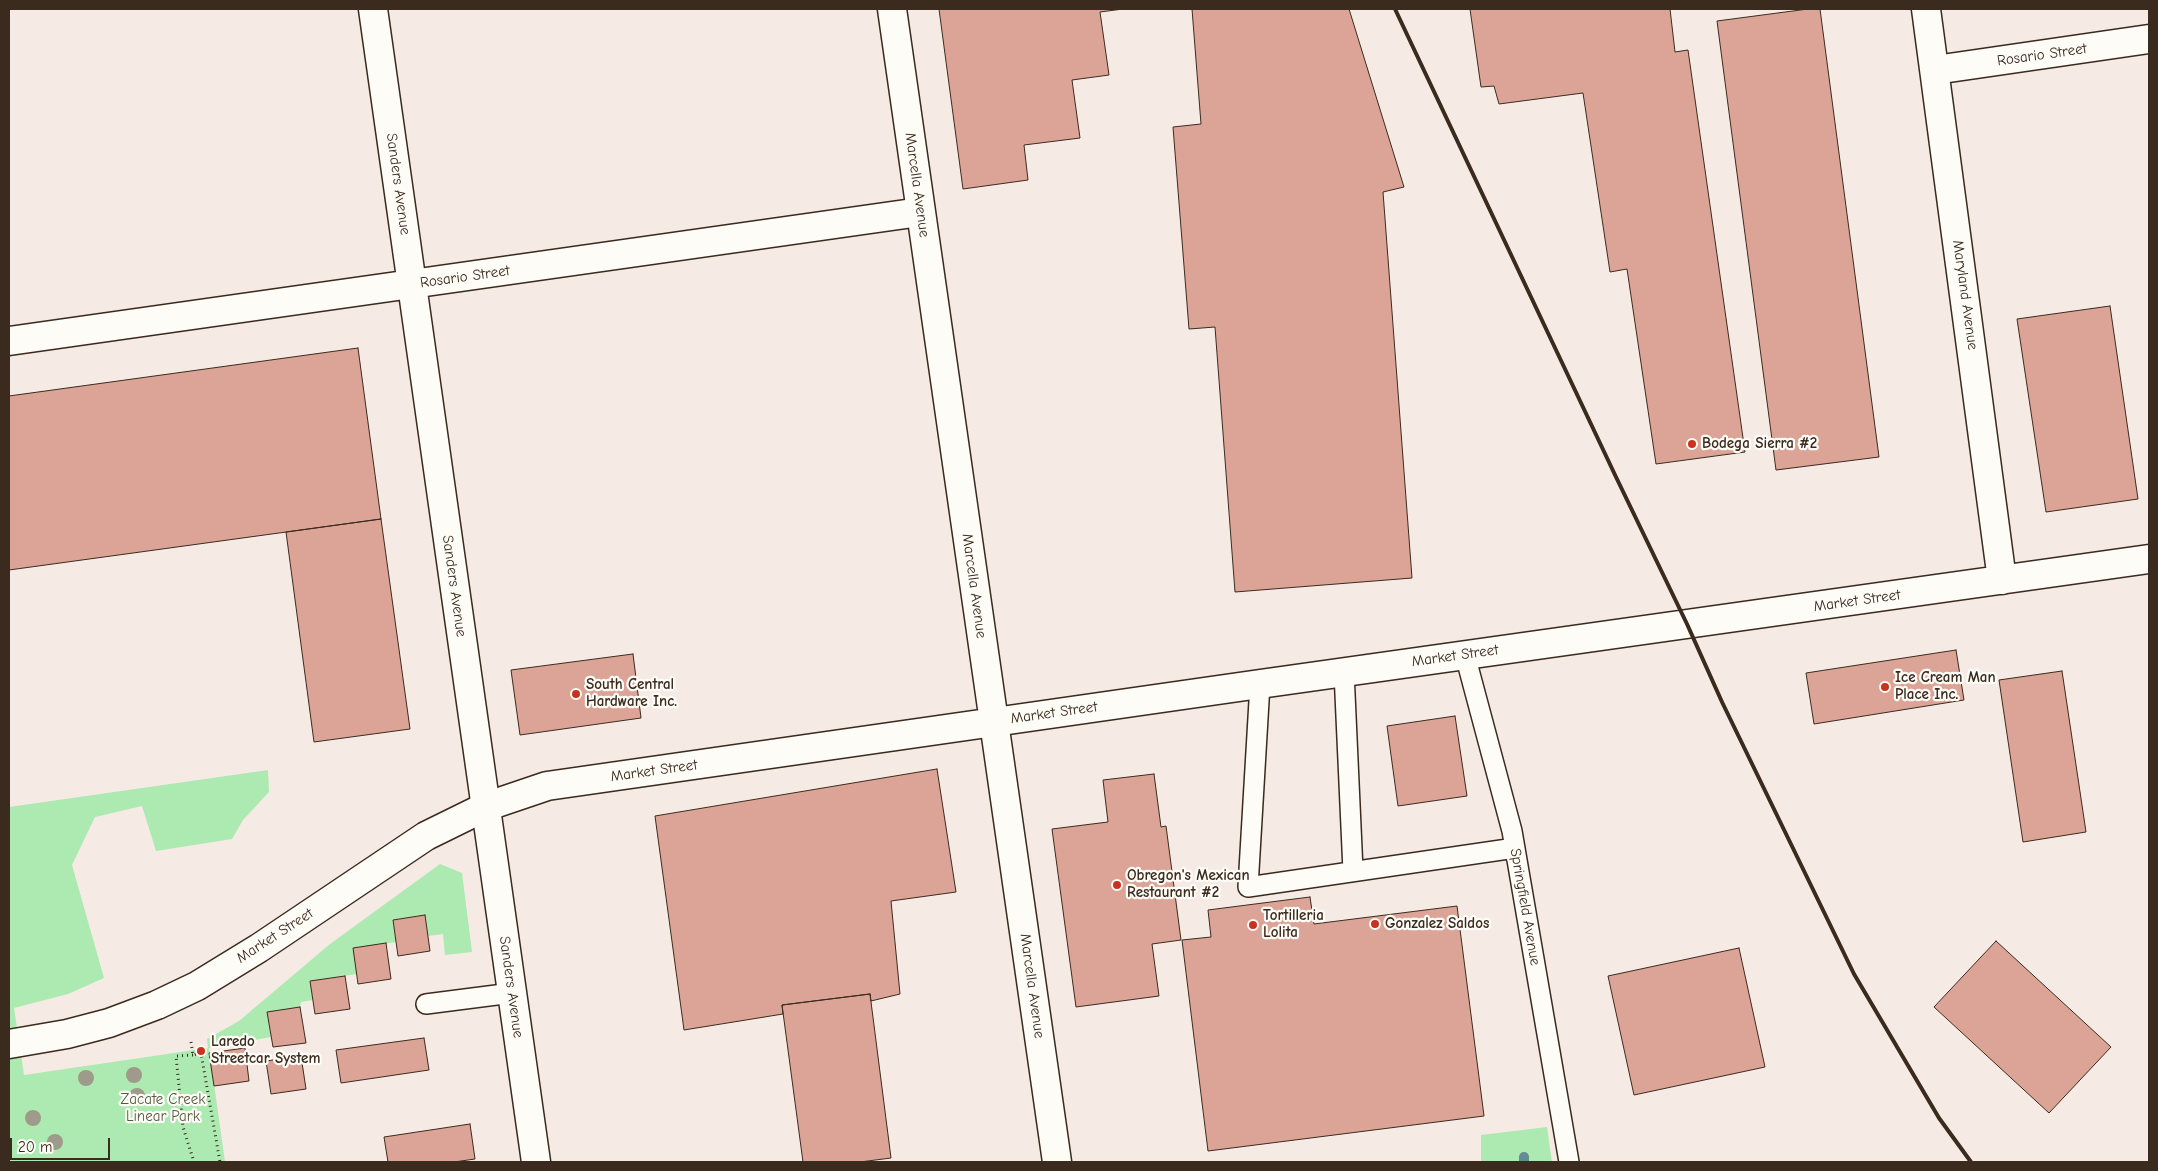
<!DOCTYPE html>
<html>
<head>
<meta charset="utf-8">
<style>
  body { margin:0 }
  #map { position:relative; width:2158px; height:1171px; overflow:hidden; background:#f6eae4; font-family:"Comic Neue",sans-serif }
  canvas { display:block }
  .frame { position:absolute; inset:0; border:10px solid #3b2a1e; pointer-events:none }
  .scale { position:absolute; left:10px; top:1138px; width:100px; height:22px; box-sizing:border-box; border:2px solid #3b2a1e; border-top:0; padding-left:6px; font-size:15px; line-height:18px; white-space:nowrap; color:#3b2a1e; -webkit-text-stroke:4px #fdfcf7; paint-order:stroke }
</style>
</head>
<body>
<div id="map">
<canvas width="2158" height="1171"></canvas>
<div class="frame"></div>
<div class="scale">20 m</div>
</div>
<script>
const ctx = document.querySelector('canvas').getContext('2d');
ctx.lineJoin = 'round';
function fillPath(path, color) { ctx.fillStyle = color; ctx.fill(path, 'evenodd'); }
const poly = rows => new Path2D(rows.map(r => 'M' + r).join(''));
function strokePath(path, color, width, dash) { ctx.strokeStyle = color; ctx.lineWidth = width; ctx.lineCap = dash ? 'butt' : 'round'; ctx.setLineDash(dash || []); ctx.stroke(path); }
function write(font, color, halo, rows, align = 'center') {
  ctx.font = font + ' "Comic Neue",sans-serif'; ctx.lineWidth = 4.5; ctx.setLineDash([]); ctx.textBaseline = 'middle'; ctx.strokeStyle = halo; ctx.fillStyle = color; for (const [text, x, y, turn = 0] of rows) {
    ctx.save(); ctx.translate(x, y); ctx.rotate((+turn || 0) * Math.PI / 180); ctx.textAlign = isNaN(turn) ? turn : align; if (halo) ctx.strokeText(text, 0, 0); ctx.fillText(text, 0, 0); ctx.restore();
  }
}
fillPath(poly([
  [268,770,269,792,243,820,232,839,156,851,142,806,95,817,72,865,104,978,68,994,14,1008,24,1075,208,1048,207,1039,239,1021,330,944,440,864,462,873,472,952,445,955,443,934,428,936,425,915,393,920,396,942,354,948,357,974,310,981,313,1000,301,1002,300,1007,268,1012,271,1037,209,1048,225,1162,9,1162,9,807],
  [1547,1127,1552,1162,1481,1162,1481,1135]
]), '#aceab1');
strokePath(poly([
  [1524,1157,1524,1162]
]), '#658b93', 10);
const building = poly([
  [939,9,1123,9,1100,12,1109,75,1072,80,1080,138,1024,145,1028,180,963,189,939,9],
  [1192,9,1349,9,1404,187,1383,192,1412,578,1235,592,1215,327,1189,329,1173,127,1201,124,1192,9],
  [1470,9,1670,9,1675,52,1688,50,1745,452,1656,464,1627,269,1610,272,1583,93,1499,104,1494,86,1481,87,1470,9],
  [1808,9,1820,9,1879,457,1776,470,1717,21,1808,9],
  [2110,306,2138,499,2046,512,2017,319,2110,306],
  [358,348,381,519,9,570,9,396,358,348],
  [381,519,410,729,314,742,286,532,381,519],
  [1956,650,1964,700,1814,724,1806,673,1956,650],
  [633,654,641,718,520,735,511,670,633,654],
  [2062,671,2086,832,2023,842,1999,680,2062,671],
  [1455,716,1467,796,1398,806,1387,726,1455,716],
  [937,769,956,892,891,901,900,994,871,1001,870,994,782,1005,783,1014,684,1030,655,816,937,769],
  [1154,774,1161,827,1166,826,1181,940,1152,944,1159,996,1076,1007,1052,829,1108,822,1103,780,1154,774],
  [1310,897,1314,924,1457,906,1484,1116,1208,1151,1182,940,1211,937,1208,910,1310,897],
  [425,915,430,951,398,956,393,920,425,915],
  [1996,941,2111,1047,2049,1113,1934,1007,1996,941],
  [386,943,391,979,358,984,353,948,386,943],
  [1739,948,1765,1067,1634,1095,1608,976,1739,948],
  [345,976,350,1009,315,1014,310,981,345,976],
  [870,994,891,1158,860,1162,803,1162,782,1005,870,994],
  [300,1007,306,1043,273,1047,267,1012,300,1007],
  [424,1038,429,1070,341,1083,336,1050,424,1038],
  [245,1048,249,1081,214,1086,209,1053,245,1048],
  [301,1056,306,1089,271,1094,266,1061,301,1056],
  [470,1124,475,1159,454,1162,388,1162,384,1137,470,1124]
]);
fillPath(building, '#dca497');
strokePath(building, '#3b2a1e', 1);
const lane = poly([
  [1465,655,1512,831,1569,1162],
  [1344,672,1353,871],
  [1260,684,1248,887,1515,848],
  [426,1004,512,993]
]);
const street = poly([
  [373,9,536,1162],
  [1935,70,2149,39],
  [9,341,920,212],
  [994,722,1057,1162]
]);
const secondary = poly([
  [892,9,994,722],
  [1926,9,2002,580],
  [9,1044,67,1034,109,1023,157,1005,197,986,259,948,426,836,485,807,547,786,1260,684,2149,559]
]);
strokePath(lane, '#3b2a1e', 22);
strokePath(street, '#3b2a1e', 31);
strokePath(secondary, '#3b2a1e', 31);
strokePath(poly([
  [191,1042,193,1055,201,1053,220,1162],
  [193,1055,176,1056,183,1127,194,1162]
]), '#3b2a1e', 3, [1, 4]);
strokePath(lane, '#fdfcf7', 19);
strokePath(street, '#fdfcf7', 28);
strokePath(secondary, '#fdfcf7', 28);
strokePath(poly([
  [1395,9,1616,477,1687,624,1722,702,1854,974,1939,1118,1971,1162]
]), '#3b2a1e', 4);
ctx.fillStyle = '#9f9b8b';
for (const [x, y] of [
  [134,1075],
  [86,1078],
  [137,1096],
  [33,1118],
  [55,1142]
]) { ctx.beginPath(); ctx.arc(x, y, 8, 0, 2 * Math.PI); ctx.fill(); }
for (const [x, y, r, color] of [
  [1692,444,5,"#c8321e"],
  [1885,687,5,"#c8321e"],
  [576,694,5,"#c8321e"],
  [1117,885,5,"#c8321e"],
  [1375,924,5,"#c8321e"],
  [1253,925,5,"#c8321e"],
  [201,1051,5,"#c8321e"]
]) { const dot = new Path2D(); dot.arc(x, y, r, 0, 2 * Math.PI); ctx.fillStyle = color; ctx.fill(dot); strokePath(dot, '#fdfcf7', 2); }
write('15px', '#3b2a1e', '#fdfcf7', [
  ["Rosario Street",2042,55,-8],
  ["Sanders Avenue",398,184,82],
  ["Marcella Avenue",917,185,82],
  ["Rosario Street",465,277,-8],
  ["Maryland Avenue",1965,295,82],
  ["Sanders Avenue",454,586,82],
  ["Marcella Avenue",974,586,82],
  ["Market Street",1857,601,-8],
  ["Market Street",1455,656,-8],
  ["Market Street",1054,713,-8],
  ["Market Street",654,771,-8],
  ["Springfield Avenue",1525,907,80],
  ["Market Street",275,936,-33],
  ["Marcella Avenue",1032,986,82],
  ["Sanders Avenue",511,987,82]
]);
write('bold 15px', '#3b2a1e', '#fdfcf7', [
  ["Bodega Sierra #2",1702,444],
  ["Ice Cream Man",1895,678],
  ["Place Inc.",1895,695],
  ["South Central",586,685],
  ["Hardware Inc.",586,702],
  ["Obregon's Mexican",1127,876],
  ["Restaurant #2",1127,893],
  ["Tortilleria",1263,916],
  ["Lolita",1263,933],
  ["Gonzalez Saldos",1385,924],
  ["Laredo",211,1042],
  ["Streetcar System",211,1059]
], 'left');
write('15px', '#575a43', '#fdfcf7', [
  ["Zacate Creek",163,1100],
  ["Linear Park",163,1117]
]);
</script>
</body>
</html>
